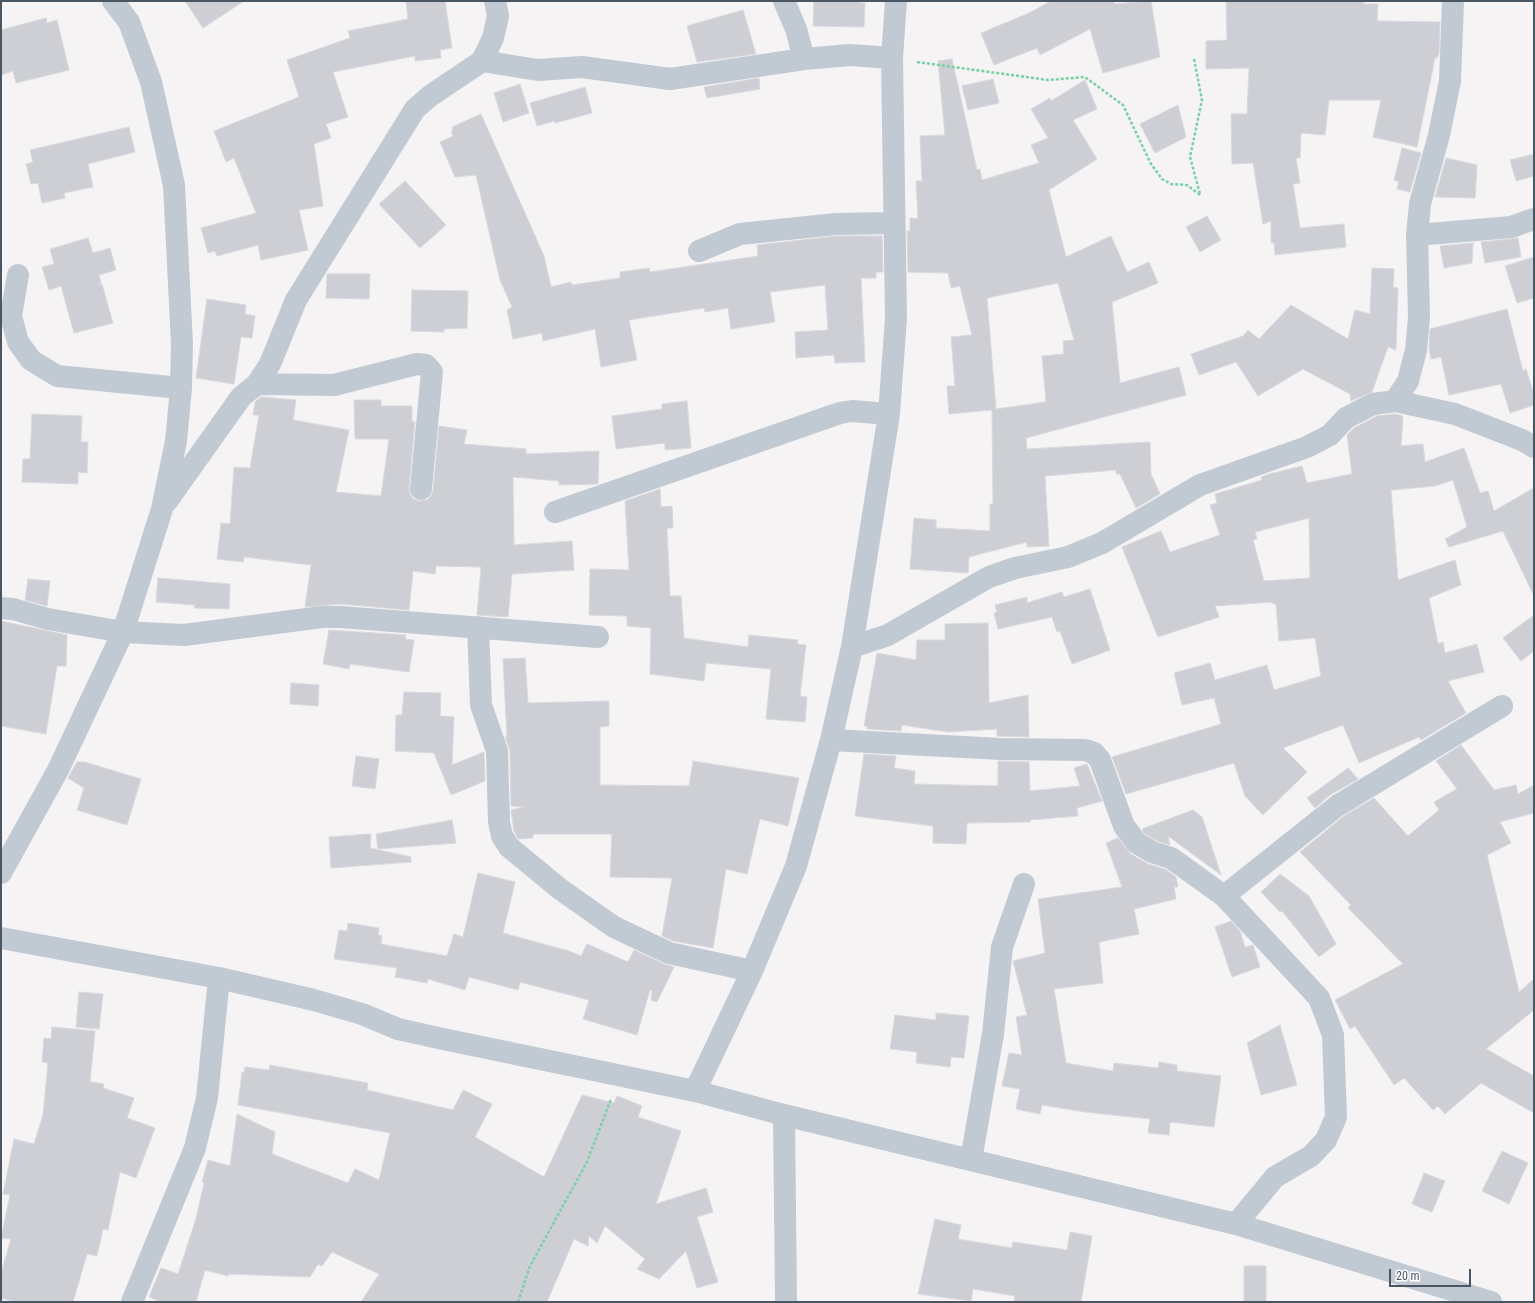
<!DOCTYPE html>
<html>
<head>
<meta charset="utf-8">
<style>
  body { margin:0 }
  #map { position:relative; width:1535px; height:1303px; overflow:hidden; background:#f5f3f3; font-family:"Roboto Condensed",sans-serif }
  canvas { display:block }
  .frame { position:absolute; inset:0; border:2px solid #4a5661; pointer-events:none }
  .scale { position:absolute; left:1389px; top:1269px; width:82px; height:18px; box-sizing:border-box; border:2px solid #4a5661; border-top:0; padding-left:5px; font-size:12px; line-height:14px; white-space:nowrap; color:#4a5661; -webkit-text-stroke:3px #fff; paint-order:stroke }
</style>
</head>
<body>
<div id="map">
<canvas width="1535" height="1303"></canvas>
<div class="frame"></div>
<div class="scale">20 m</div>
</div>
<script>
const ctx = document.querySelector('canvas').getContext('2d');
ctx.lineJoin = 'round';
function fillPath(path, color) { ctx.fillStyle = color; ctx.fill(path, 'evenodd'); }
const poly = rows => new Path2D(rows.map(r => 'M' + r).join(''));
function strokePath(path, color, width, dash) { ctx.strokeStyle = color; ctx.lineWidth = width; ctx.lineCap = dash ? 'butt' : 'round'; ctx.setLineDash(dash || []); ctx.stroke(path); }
const building = poly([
  [185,1,244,1,203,28,185,1],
  [406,1,445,1,452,48,440,50,441,58,415,61,415,56,333,72,348,117,326,124,331,138,314,144,323,206,299,210,308,250,261,260,258,245,217,256,215,251,208,253,201,228,256,213,234,158,226,162,214,131,299,97,287,60,350,38,348,31,408,19,406,1],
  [814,1,860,1,860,3,865,3,864,27,813,26,814,1],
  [1051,1,1113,1,1115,4,1151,1,1160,57,1103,73,1090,29,1040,55,1037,48,994,65,981,33,1029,13,1051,1],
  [1226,1,1364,1,1364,4,1378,4,1377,21,1440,22,1439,53,1437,58,1435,58,1417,147,1373,137,1381,100,1329,100,1325,135,1301,133,1300,158,1296,158,1300,183,1293,184,1300,228,1344,224,1346,247,1275,255,1274,243,1271,243,1271,221,1263,224,1253,163,1232,164,1231,114,1247,114,1249,68,1206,69,1206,41,1227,40,1226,1],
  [743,10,756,54,697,62,687,26,743,10],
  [46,18,47,23,57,20,69,70,16,83,13,71,1,75,1,30,46,18],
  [952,59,977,170,980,169,982,180,1039,163,1031,145,1048,138,1031,109,1050,98,1051,101,1085,80,1097,109,1073,120,1097,159,1049,190,1066,257,1111,236,1127,272,1149,262,1158,283,1112,302,1120,383,1179,367,1186,395,1026,438,1027,449,1150,442,1151,474,1160,494,1136,508,1120,474,1116,474,1116,470,1045,476,1049,546,1027,547,1027,542,969,557,968,573,910,569,914,518,936,520,936,528,990,531,990,504,993,504,992,410,949,414,947,386,955,386,951,337,972,335,960,286,951,288,948,273,908,272,907,231,910,231,910,218,918,219,916,181,922,181,920,136,945,135,938,61,952,59],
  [1058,283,1074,340,1063,341,1064,354,1042,356,1046,402,996,409,987,298,1058,283],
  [759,78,760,89,707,98,704,87,759,78],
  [993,79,999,103,968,110,962,86,993,79],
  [520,84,529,113,503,122,494,93,520,84],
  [585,87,592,113,555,123,554,121,537,126,530,103,585,87],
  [1178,105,1186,137,1155,153,1140,124,1178,105],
  [481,114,544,256,551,287,571,282,572,285,620,278,620,272,649,268,650,272,758,256,757,245,837,236,882,236,883,272,876,272,876,278,861,278,865,362,835,363,834,355,796,358,795,332,828,330,825,285,770,292,775,322,731,329,728,308,705,312,704,308,629,320,637,360,621,363,601,367,595,329,543,341,542,333,513,339,507,310,512,307,500,280,476,175,455,177,440,142,453,136,451,132,453,130,452,127,481,114],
  [129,127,135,152,88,164,93,187,64,193,65,198,42,203,38,183,31,184,26,164,33,162,30,150,129,127],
  [1402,148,1421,153,1410,192,1397,189,1399,182,1394,180,1402,148],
  [1534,154,1534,176,1516,181,1510,160,1534,154],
  [1446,158,1477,165,1475,198,1435,197,1446,158],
  [405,181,446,225,420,248,379,204,405,181],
  [1207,216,1221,240,1200,252,1186,227,1207,216],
  [88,238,93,253,110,248,116,270,99,275,101,283,98,284,102,284,113,323,74,333,61,286,49,290,42,267,54,264,50,249,88,238],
  [1518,238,1521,257,1485,263,1481,242,1518,238],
  [1473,243,1472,263,1444,268,1440,246,1473,243],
  [1534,257,1534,298,1517,303,1505,266,1534,257],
  [1372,268,1394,269,1393,287,1398,288,1396,350,1388,347,1372,392,1351,401,1350,394,1303,369,1258,396,1236,362,1199,375,1191,354,1243,336,1248,330,1259,339,1291,305,1348,339,1355,310,1370,314,1372,268],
  [327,274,370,274,369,299,326,298,327,274],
  [412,290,468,291,467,328,444,329,444,332,411,331,412,290],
  [207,299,246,305,245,314,255,316,252,338,241,337,234,384,196,378,207,299],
  [1507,309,1523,371,1526,369,1534,394,1534,405,1510,413,1501,384,1449,395,1441,357,1431,359,1429,349,1430,329,1507,309],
  [261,397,296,400,293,420,349,430,336,492,381,496,389,439,355,439,354,400,381,400,381,406,412,406,412,422,415,422,409,488,410,494,413,499,419,501,427,500,431,496,433,491,439,426,467,430,464,444,526,449,526,454,599,451,598,484,559,485,559,481,513,477,514,545,572,541,574,570,512,574,508,617,477,615,481,567,436,566,435,574,413,571,409,610,341,604,305,607,311,565,244,557,243,562,217,559,221,523,230,524,234,467,250,468,259,415,253,415,255,402,261,397],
  [687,401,691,448,665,450,665,443,616,449,612,416,662,409,662,404,687,401],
  [32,414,82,416,81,442,88,442,87,473,78,472,78,484,22,482,23,459,30,459,32,414],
  [1395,414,1403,416,1401,446,1423,444,1425,462,1464,448,1480,493,1488,491,1494,511,1534,488,1534,596,1503,531,1449,547,1445,539,1467,527,1453,480,1435,486,1391,490,1398,580,1455,560,1461,585,1429,598,1438,644,1443,642,1445,653,1477,644,1484,672,1448,681,1466,713,1421,740,1419,737,1359,763,1343,725,1283,748,1307,772,1263,815,1245,796,1234,763,1126,794,1112,757,1221,724,1214,698,1182,705,1174,673,1210,663,1215,680,1267,665,1274,690,1321,676,1315,638,1279,641,1276,604,1273,604,1273,602,1215,606,1219,617,1158,637,1122,547,1161,531,1170,552,1220,535,1210,505,1217,503,1215,494,1262,480,1261,477,1269,474,1302,466,1307,483,1352,474,1347,435,1354,428,1377,416,1395,414],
  [1309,518,1310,578,1264,581,1253,540,1257,539,1255,532,1309,518],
  [660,489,661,507,672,506,673,528,667,528,670,596,681,596,684,638,748,647,749,635,798,640,797,644,806,645,800,696,807,697,805,722,766,719,771,669,706,663,704,681,650,674,651,628,627,626,627,616,589,615,590,569,629,570,625,501,660,489],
  [158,578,230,584,229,609,194,608,195,605,156,602,158,578],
  [28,579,50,581,47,606,25,600,28,579],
  [1090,589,1110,650,1072,664,1060,631,1057,632,1052,617,998,629,994,613,997,612,995,605,1027,597,1027,603,1062,592,1064,597,1090,589],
  [1534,615,1534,651,1521,661,1503,638,1534,615],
  [1,621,67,635,66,666,57,666,46,734,1,726,1,621],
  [988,623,989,703,1028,695,1029,737,997,736,997,729,948,732,902,725,901,731,867,729,867,726,864,726,877,653,916,660,917,640,945,640,945,624,988,623],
  [329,630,406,635,405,639,414,640,409,672,350,664,349,669,323,664,329,630],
  [525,658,528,703,609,701,609,726,600,727,600,785,689,786,693,761,799,778,788,826,760,819,747,874,726,869,713,948,673,941,662,936,672,878,610,877,612,834,533,834,533,838,518,839,514,831,511,810,523,807,511,806,510,751,505,737,507,737,503,659,525,658],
  [291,683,319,685,318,706,290,704,291,683],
  [404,692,441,693,440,716,454,717,452,765,484,752,485,781,451,795,434,753,395,751,396,715,402,715,404,692],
  [1461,745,1494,790,1516,785,1518,794,1534,785,1534,813,1500,822,1511,843,1487,855,1519,992,1534,979,1534,1010,1486,1049,1534,1076,1534,1113,1481,1083,1445,1114,1438,1106,1433,1110,1404,1078,1394,1085,1355,1026,1350,1029,1335,1000,1403,964,1348,908,1351,905,1300,852,1344,816,1374,798,1408,836,1439,810,1434,802,1457,789,1436,761,1461,745],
  [864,754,896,756,894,768,915,771,914,784,998,786,998,761,1029,762,1030,791,1080,786,1074,768,1087,764,1102,801,1077,808,1078,816,1030,820,1030,822,967,823,966,844,933,843,933,826,855,816,864,754],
  [356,756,379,759,375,789,352,786,356,756],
  [77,762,85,762,141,779,127,825,77,810,84,788,68,778,77,762],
  [1348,768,1358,779,1330,795,1315,808,1307,798,1348,768],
  [1193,810,1202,817,1221,875,1168,836,1170,845,1157,841,1145,834,1142,829,1193,810],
  [452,820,456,843,378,849,376,834,452,820],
  [369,834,371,835,370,848,411,857,411,862,331,868,329,837,369,834],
  [1118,838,1131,854,1148,864,1165,869,1176,877,1178,887,1174,887,1176,899,1134,909,1139,934,1099,942,1103,983,1054,989,1066,1063,1113,1071,1114,1063,1158,1068,1159,1062,1177,1065,1177,1071,1221,1076,1214,1127,1170,1122,1169,1135,1148,1133,1150,1119,1085,1112,1042,1105,1040,1114,1016,1109,1020,1089,1002,1086,1009,1053,1022,1055,1016,1017,1027,1015,1013,961,1045,953,1038,899,1122,887,1106,843,1118,838],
  [478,873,515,882,503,933,569,951,581,956,587,944,628,962,634,950,664,964,674,967,657,1002,651,1000,652,991,650,990,637,1035,583,1019,589,1000,520,982,518,990,469,977,465,990,428,979,427,983,395,977,397,968,334,959,339,930,347,931,348,923,379,928,378,935,382,936,381,944,447,956,454,934,463,937,478,873],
  [1280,874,1309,896,1336,944,1319,957,1282,911,1280,912,1261,892,1280,874],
  [1231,921,1240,931,1245,947,1253,945,1260,967,1232,977,1215,927,1231,921],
  [79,992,103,994,99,1029,76,1027,79,992],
  [936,1013,969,1016,964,1058,951,1057,950,1067,916,1063,917,1052,890,1049,895,1015,936,1020,936,1013],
  [1280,1025,1297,1085,1261,1095,1247,1043,1280,1025],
  [52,1027,95,1031,90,1082,104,1084,103,1088,134,1098,127,1118,155,1128,136,1178,120,1172,108,1230,103,1229,97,1256,87,1254,73,1302,15,1302,1,1298,1,1273,11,1239,1,1238,10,1195,3,1194,14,1139,34,1144,43,1115,48,1063,42,1062,44,1038,51,1039,52,1027],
  [270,1065,368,1083,367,1090,453,1110,463,1090,492,1104,475,1137,544,1177,582,1095,614,1103,617,1096,642,1106,638,1117,681,1131,656,1204,706,1188,713,1212,697,1217,718,1282,697,1288,686,1251,659,1279,637,1269,645,1259,605,1226,597,1243,589,1236,588,1246,574,1239,547,1302,361,1302,379,1274,332,1252,322,1266,318,1264,310,1277,229,1274,228,1276,205,1270,196,1302,161,1302,149,1297,161,1268,178,1274,196,1219,204,1183,202,1182,208,1160,230,1166,237,1114,275,1132,272,1154,348,1183,355,1169,379,1180,390,1133,238,1105,242,1072,244,1073,245,1067,269,1070,270,1065],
  [1502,1151,1528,1163,1509,1204,1482,1191,1502,1151],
  [1424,1173,1445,1181,1432,1212,1412,1204,1424,1173],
  [935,1219,961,1225,958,1239,1012,1248,1013,1242,1067,1250,1070,1232,1092,1236,1081,1302,1014,1302,1015,1296,973,1289,971,1301,918,1294,935,1219],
  [1244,1266,1266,1266,1266,1302,1244,1302,1244,1266]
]);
fillPath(building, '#cdcfd5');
strokePath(building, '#d7d9de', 1);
strokePath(poly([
  [1194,59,1202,100,1190,157,1200,194],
  [917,62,1048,80,1085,77,1123,105,1151,164,1162,179,1171,184,1187,185,1200,195],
  [518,1302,530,1266,587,1162,611,1099]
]), '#7ad0a6', 2.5, [3, 2]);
strokePath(poly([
  [784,1,796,29,804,59],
  [482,61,538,70,582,67,670,79,804,59,850,55,892,58],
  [1417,235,1511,227,1534,219],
  [699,251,740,234,836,224,893,223],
  [18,275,11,316,18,342,31,360,57,376,181,388],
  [257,384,334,385,417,364,426,365,432,372,421,489],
  [1395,401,1408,381,1416,350,1419,317,1417,235,1420,204,1439,135,1450,81,1453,1],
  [167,501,241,397,257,384,270,364,296,300,415,109,430,96,482,61,493,38,498,16,495,1],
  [555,512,840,413,852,411,889,414],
  [1,608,13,609,48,619,123,632,184,635,322,617,341,617,598,637],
  [478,627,481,705,497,751,499,822,502,836,509,847,560,889,614,927,669,953,752,971],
  [852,647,888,635,989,577,1015,568,1068,557,1102,543,1200,485,1307,447,1330,435,1346,418,1373,404,1395,401,1455,414,1522,440,1534,447],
  [831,740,1001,749,1085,750,1094,753,1100,760,1124,826,1137,843,1152,852,1171,858,1224,896,1319,998,1333,1035,1336,1117,1326,1140,1311,1156,1275,1177,1236,1224],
  [1,873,58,770,123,632,162,509,176,441,181,388,182,344,174,185,151,82,129,22,113,1],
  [1224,896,1337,806,1502,706],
  [1,938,219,978,314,1000,362,1014,398,1029,443,1039,695,1091,784,1115,1236,1224,1491,1302],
  [695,1091,752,971,796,866,831,740,852,647,889,414,896,318,892,58,896,1],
  [784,1115,786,1302],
  [971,1160,993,1034,1002,947,1024,884],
  [132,1302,195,1148,207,1098,219,978]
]), '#c1cad2', 22);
</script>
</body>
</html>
